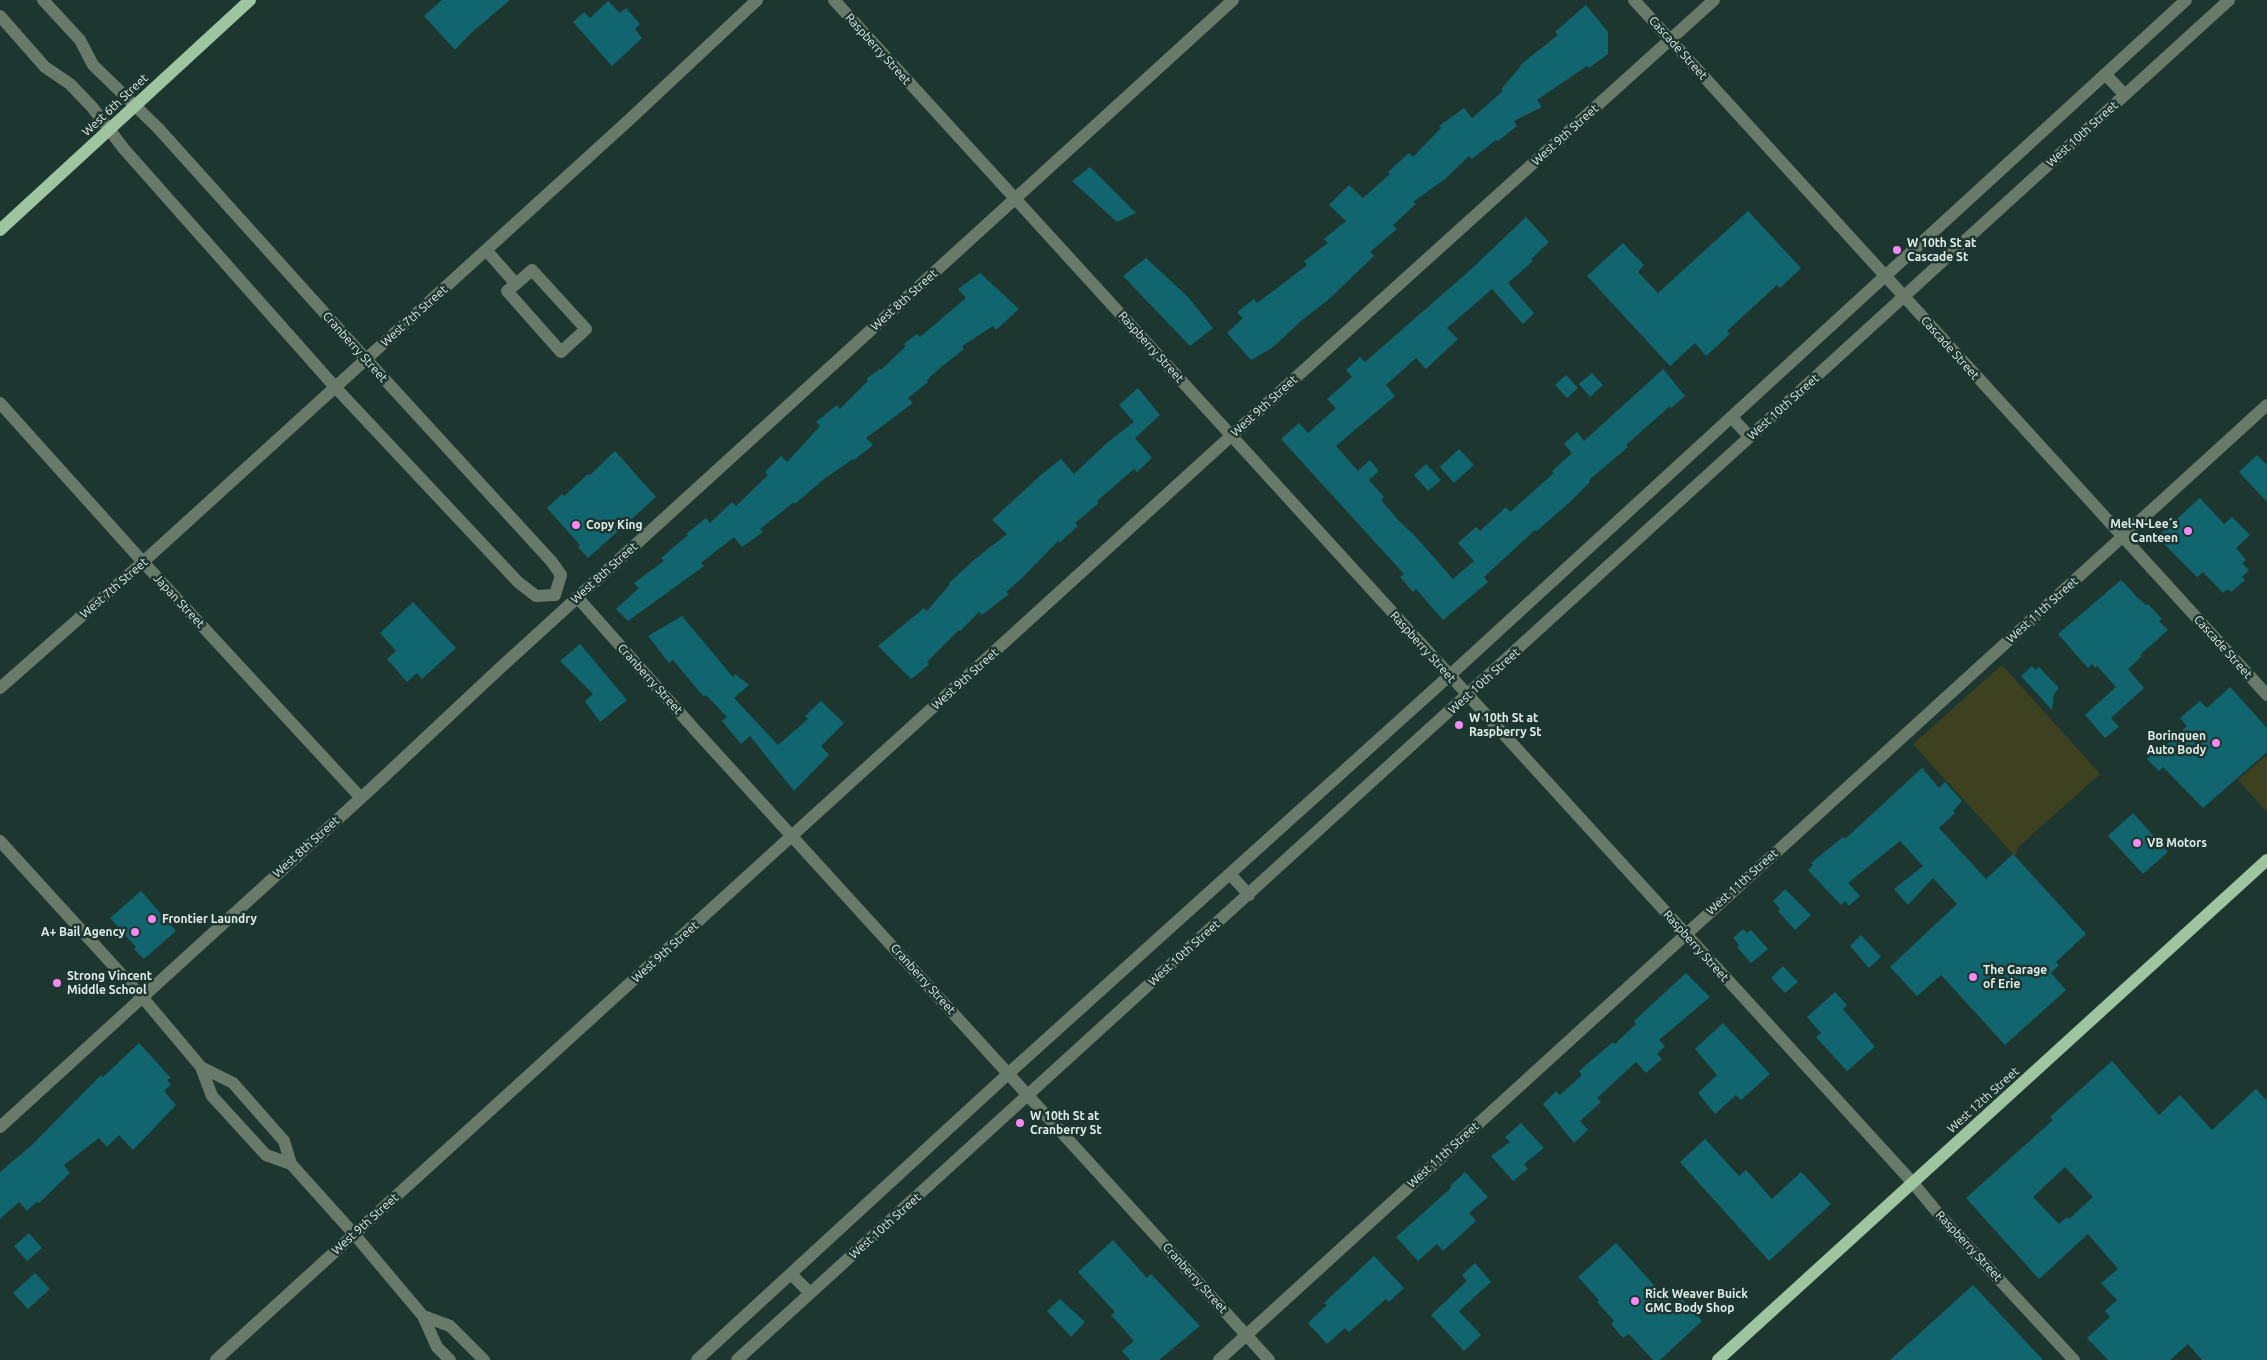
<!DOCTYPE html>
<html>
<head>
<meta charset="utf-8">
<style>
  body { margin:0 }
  canvas { display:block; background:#1e3630 }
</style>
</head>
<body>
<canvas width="2267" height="1360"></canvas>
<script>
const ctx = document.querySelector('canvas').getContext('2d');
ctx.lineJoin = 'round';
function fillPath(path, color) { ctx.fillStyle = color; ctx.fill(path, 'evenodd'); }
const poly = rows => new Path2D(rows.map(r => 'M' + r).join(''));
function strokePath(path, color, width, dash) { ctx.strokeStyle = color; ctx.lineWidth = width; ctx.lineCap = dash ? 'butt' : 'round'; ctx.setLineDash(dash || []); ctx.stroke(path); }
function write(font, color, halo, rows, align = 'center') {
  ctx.font = font + ' Ubuntu,sans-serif'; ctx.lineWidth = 5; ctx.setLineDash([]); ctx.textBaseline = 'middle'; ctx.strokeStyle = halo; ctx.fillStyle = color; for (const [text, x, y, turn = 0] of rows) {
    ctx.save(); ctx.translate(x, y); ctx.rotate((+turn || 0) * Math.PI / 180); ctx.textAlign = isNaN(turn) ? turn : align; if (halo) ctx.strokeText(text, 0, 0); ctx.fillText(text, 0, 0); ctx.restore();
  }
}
fillPath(poly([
  [2002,665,2100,774,2019,846,2015,856,1913,744],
  [2267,755,2267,812,2238,780]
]), '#3d4120');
fillPath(poly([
  [442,0,510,0,471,33,455,50,424,16],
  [608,1,620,13,626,8,640,24,635,29,642,38,612,66,573,22,584,12,590,18],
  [1586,5,1608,32,1608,54,1589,68,1587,66,1537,100,1542,107,1514,121,1517,126,1498,141,1496,140,1472,159,1469,156,1445,179,1413,202,1416,204,1393,225,1397,229,1370,252,1374,256,1327,301,1302,320,1272,348,1251,360,1227,333,1243,318,1237,312,1254,299,1257,303,1285,282,1307,265,1304,261,1328,243,1324,239,1346,221,1329,205,1349,185,1363,198,1390,174,1388,172,1409,153,1413,157,1441,128,1439,126,1464,108,1472,118,1503,91,1501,89,1521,66,1520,65,1558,35,1555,32],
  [1090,167,1136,213,1117,222,1072,181],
  [1748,211,1801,268,1780,288,1777,285,1727,331,1730,334,1706,356,1695,343,1670,366,1587,276,1623,243,1644,265,1638,272,1658,293],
  [1526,217,1549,242,1531,259,1533,261,1508,283,1534,313,1523,324,1492,289,1447,328,1458,339,1426,369,1416,358,1386,385,1395,396,1336,446,1358,471,1370,460,1379,471,1369,480,1384,497,1381,500,1398,520,1414,535,1453,579,1474,561,1458,543,1476,527,1480,531,1506,507,1510,512,1554,473,1552,471,1572,453,1564,444,1577,432,1584,441,1663,369,1685,396,1671,408,1670,406,1626,445,1628,447,1589,480,1590,482,1571,501,1537,531,1535,530,1484,577,1488,582,1443,620,1416,589,1413,592,1400,577,1404,574,1281,439,1299,423,1308,433,1336,408,1327,399,1352,377,1346,370,1360,357,1365,362,1468,272],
  [1146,258,1188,297,1213,328,1190,346,1123,276],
  [980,273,1019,309,996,330,993,326,962,346,964,349,940,368,927,380,928,382,908,398,913,403,866,438,873,445,854,460,853,459,824,479,795,504,794,502,760,529,763,532,742,547,734,537,701,563,704,566,628,621,616,609,639,588,634,583,664,561,661,558,688,535,686,534,706,518,710,523,732,502,736,506,768,475,765,472,781,456,787,462,820,426,816,422,837,405,840,409,868,381,866,379,880,369,881,370,906,346,904,344,917,334,920,337,966,298,958,289],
  [1592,373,1603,385,1590,397,1579,384],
  [1566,375,1578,388,1567,398,1555,385],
  [1138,388,1160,415,1135,438,1152,458,1137,472,1134,469,1097,501,1099,503,1075,523,1078,526,1059,543,1058,541,1022,578,1006,592,1009,594,982,615,979,612,960,631,959,630,927,662,929,665,911,679,878,646,924,608,927,611,950,584,949,583,975,559,1007,534,992,520,1042,474,1061,459,1074,474,1108,442,1134,422,1119,405],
  [1459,449,1474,465,1454,483,1440,467],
  [615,451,656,497,588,558,578,547,580,545,547,508,562,494,564,496,588,474,590,475],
  [2257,455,2267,465,2267,502,2239,472],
  [1426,464,1441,480,1428,491,1414,475],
  [2200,498,2224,524,2232,517,2250,535,2236,548,2246,560,2242,563,2249,570,2242,577,2245,580,2231,592,2228,589,2223,593,2203,572,2197,577,2157,537],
  [2121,580,2137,597,2146,605,2148,604,2162,619,2159,621,2168,630,2140,655,2142,656,2128,669,2144,688,2111,718,2119,727,2105,738,2085,715,2116,687,2097,666,2095,668,2092,664,2088,668,2058,634],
  [413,602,456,648,422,679,417,673,407,682,387,659,396,651,380,633],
  [682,616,733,677,735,674,749,685,734,698,778,745,808,719,805,716,821,701,844,723,821,746,829,755,794,791,750,736,741,744,722,721,727,717,706,695,704,697,673,660,669,663,648,636],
  [580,644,627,700,600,722,585,701,593,694,560,661],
  [2032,666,2036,670,2039,667,2059,688,2054,694,2052,710,2021,676],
  [2230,687,2267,728,2267,752,2203,808,2163,767,2159,771,2147,759,2164,743,2166,745,2187,726,2180,718,2200,701,2207,708],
  [1922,768,1939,788,1945,782,1962,801,1953,811,1955,813,1939,828,1986,879,2013,854,2086,934,2056,962,2059,965,2051,973,2066,990,2005,1045,1941,975,1917,996,1890,967,1957,904,1933,878,1908,905,1894,889,1923,866,1900,841,1848,883,1860,896,1849,906,1845,901,1841,905,1808,870,1813,865,1811,863,1843,837,1845,839],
  [2133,813,2168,852,2143,874,2108,836],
  [1785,889,1811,915,1795,930,1778,911,1780,909,1773,901],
  [141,891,176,931,144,959,134,949,136,947,110,918],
  [1743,929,1747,933,1751,930,1768,949,1751,963,1737,947,1739,945,1733,938],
  [1861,935,1881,957,1869,968,1850,946],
  [1783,966,1798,982,1785,993,1771,978],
  [1686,973,1710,997,1659,1040,1665,1046,1657,1054,1662,1059,1646,1073,1636,1062,1597,1098,1601,1102,1580,1121,1588,1130,1574,1143,1543,1104,1556,1091,1560,1095,1582,1075,1579,1071,1613,1042,1615,1044,1636,1024,1634,1021],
  [1835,992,1847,1005,1843,1009,1875,1047,1847,1071,1816,1037,1821,1033,1807,1017],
  [1723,1023,1770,1074,1741,1100,1736,1095,1715,1114,1698,1093,1717,1075,1695,1049],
  [139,1043,171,1078,167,1080,171,1085,164,1091,176,1105,133,1150,119,1135,107,1147,99,1138,64,1165,70,1173,39,1203,37,1201,27,1211,19,1202,0,1219,0,1172,32,1145,101,1075,103,1077],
  [2112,1061,2159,1115,2180,1095,2212,1130,2256,1089,2267,1101,2267,1360,2202,1360,2188,1344,2170,1360,2108,1360,2087,1338,2110,1317,2105,1311,2117,1300,2101,1283,2118,1269,2088,1234,2039,1279,1966,1198,2053,1120,2050,1117],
  [2065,1167,2093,1197,2069,1219,2067,1217,2059,1224,2033,1197],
  [1521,1123,1544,1148,1524,1164,1528,1169,1513,1181,1491,1156,1510,1142,1505,1137],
  [1705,1139,1739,1176,1746,1170,1772,1199,1801,1172,1831,1204,1769,1261,1680,1162],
  [1465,1172,1488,1197,1469,1213,1476,1221,1443,1251,1437,1244,1418,1261,1396,1237,1451,1188,1450,1186],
  [29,1233,42,1248,27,1261,14,1246],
  [1113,1240,1147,1278,1151,1274,1200,1326,1159,1360,1130,1360,1122,1351,1134,1341,1111,1315,1115,1312,1078,1272],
  [1616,1243,1671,1304,1680,1297,1702,1321,1660,1360,1653,1360,1629,1334,1623,1338,1611,1324,1614,1321,1597,1302,1599,1300,1578,1277],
  [1374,1256,1404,1288,1389,1302,1386,1299,1349,1332,1345,1328,1327,1344,1308,1323,1327,1305,1324,1303],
  [1475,1263,1491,1282,1459,1311,1481,1335,1464,1351,1431,1315,1467,1281,1462,1275],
  [35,1273,50,1289,28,1309,13,1293],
  [1973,1285,2043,1360,1890,1360,1919,1334],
  [1060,1299,1085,1322,1071,1337,1047,1311]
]), '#10656e');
strokePath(poly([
  [834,0,1913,1183,1942,1218,2074,1360],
  [1634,0,2267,695],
  [0,16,45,67,70,84,92,107,124,149,335,387,518,582,536,596,555,595,561,575,552,562,366,359,158,128,93,65,80,40,43,0],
  [2105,74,2125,95],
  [486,250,516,284,532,270,586,329,561,352,507,291,516,284],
  [0,403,143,562,361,798],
  [1731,417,1750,437],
  [577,597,696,731,1269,1360],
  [0,688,143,562,629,120,757,0],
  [0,841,143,998,201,1067,212,1096,266,1155,291,1164],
  [1230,874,1249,895],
  [201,1067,233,1083,284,1141,291,1164,354,1234,423,1316,437,1347,450,1360],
  [0,1127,373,787,499,669,1233,0],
  [791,1274,810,1293],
  [423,1316,450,1326,484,1360],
  [216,1360,1231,436,1714,0],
  [697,1360,1009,1073,1449,676,2186,0],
  [737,1360,2229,0],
  [1219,1360,2267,405]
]), '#687a69', 12);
strokePath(poly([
  [0,230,250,0],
  [1718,1360,2267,860]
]), '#9fc4a0', 12);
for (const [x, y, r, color] of [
  [1897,250,5,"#f38af2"],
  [576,525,5,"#f38af2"],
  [2188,531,5,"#f38af2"],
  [1459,725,5,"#f38af2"],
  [2216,743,5,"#f38af2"],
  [2137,843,5,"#f38af2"],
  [152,919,5,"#f38af2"],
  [135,932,5,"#f38af2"],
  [1973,977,5,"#f38af2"],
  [57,983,5,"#f38af2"],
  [1020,1123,5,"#f38af2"],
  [1635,1301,5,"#f38af2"]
]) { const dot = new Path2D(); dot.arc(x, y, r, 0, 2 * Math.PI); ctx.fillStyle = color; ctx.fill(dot); strokePath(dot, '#1e3630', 2); }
write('12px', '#deece8', '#1e3630', [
  ["Cascade Street",1678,48,48],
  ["Raspberry Street",878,49,48],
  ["West 6th Street",115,105,-43],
  ["West 10th Street",2082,134,-42],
  ["West 9th Street",1565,135,-42],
  ["West 8th Street",904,300,-42],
  ["West 7th Street",414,316,-42],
  ["Cranberry Street",355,347,48],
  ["Raspberry Street",1151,347,48],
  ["Cascade Street",1950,348,48],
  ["West 9th Street",1264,406,-42],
  ["West 10th Street",1783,407,-42],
  ["West 8th Street",604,573,-42],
  ["West 7th Street",114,588,-41],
  ["Japan Street",179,601,47],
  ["West 11th Street",2042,610,-42],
  ["Raspberry Street",1423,647,48],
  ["Cascade Street",2223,647,48],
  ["Cranberry Street",650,679,48],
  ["West 9th Street",965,679,-42],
  ["West 10th Street",1484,681,-42],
  ["West 8th Street",306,847,-42],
  ["West 11th Street",1742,882,-42],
  ["Raspberry Street",1696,946,48],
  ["West 9th Street",665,952,-42],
  ["West 10th Street",1184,953,-42],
  ["Cranberry Street",923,979,48],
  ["West 12th Street",1983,1100,-42],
  ["West 11th Street",1443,1155,-42],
  ["West 9th Street",365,1224,-42],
  ["West 10th Street",885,1226,-42],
  ["Raspberry Street",1969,1246,47],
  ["Cranberry Street",1195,1278,48]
]);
write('bold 12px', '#deece8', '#1e3630', [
  ["W 10th St at",1907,243],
  ["Cascade St",1907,257],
  ["Mel-N-Lee´s",2178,524,"right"],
  ["Canteen",2178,538,"right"],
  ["Copy King",586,525],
  ["W 10th St at",1469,718],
  ["Raspberry St",1469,732],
  ["Borinquen",2206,736,"right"],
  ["Auto Body",2206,750,"right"],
  ["VB Motors",2147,843],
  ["Frontier Laundry",162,919],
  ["A+ Bail Agency",125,932,"right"],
  ["The Garage",1983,970],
  ["of Erie",1983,984],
  ["Strong Vincent",67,976],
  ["Middle School",67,990],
  ["W 10th St at",1030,1116],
  ["Cranberry St",1030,1130],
  ["Rick Weaver Buick",1645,1294],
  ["GMC Body Shop",1645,1308]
], 'left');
</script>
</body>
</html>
